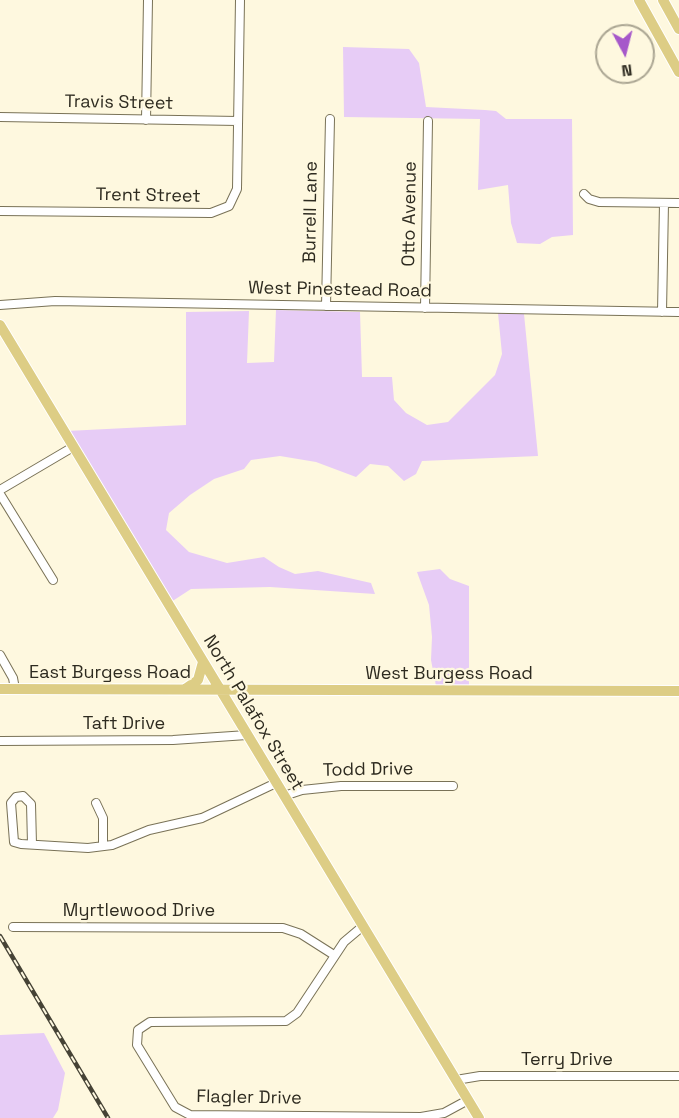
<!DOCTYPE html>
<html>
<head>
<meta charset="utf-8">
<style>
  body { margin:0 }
  #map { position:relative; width:679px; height:1118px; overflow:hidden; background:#fef8df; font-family:"Space Grotesk",sans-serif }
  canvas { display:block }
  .north { position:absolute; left:595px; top:24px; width:60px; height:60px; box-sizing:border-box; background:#fef8df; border:2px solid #aba693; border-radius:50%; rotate:173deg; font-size:16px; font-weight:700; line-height:24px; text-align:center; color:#2e2b20 }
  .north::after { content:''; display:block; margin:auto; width:21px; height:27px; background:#a658ca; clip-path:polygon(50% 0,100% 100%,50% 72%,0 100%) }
</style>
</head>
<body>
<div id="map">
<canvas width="679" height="1118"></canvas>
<div class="north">N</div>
</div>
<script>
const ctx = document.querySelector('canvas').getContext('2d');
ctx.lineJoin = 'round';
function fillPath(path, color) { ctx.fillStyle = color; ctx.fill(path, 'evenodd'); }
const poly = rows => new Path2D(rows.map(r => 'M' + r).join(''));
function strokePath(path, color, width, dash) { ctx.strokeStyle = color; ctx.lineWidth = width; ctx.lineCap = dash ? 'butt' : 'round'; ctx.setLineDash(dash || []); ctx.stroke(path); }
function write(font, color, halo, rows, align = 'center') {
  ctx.font = font + ' "Space Grotesk",sans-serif'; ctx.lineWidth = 4.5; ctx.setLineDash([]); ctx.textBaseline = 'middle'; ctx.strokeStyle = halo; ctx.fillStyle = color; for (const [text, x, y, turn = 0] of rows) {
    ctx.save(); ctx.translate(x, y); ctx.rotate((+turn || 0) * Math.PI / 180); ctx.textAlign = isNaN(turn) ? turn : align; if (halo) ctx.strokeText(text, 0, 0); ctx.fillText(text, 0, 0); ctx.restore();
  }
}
fillPath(poly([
  [343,47,409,49,419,63,426,107,485,110,496,111,506,119,572,119,573,235,552,237,540,244,517,243,511,223,508,185,478,190,480,119,344,117],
  [276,310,360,312,362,377,392,377,394,400,406,413,427,425,448,422,495,375,502,354,498,313,524,314,538,456,422,461,416,474,404,481,388,466,370,464,356,477,316,462,280,456,251,460,244,469,214,479,190,495,169,513,166,530,189,552,227,563,264,557,279,567,295,574,318,571,371,583,375,594,270,587,191,589,171,602,67,431,186,425,186,312,249,311,247,363,274,362],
  [440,569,450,579,469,586,469,686,436,686,431,660,432,637,429,605,417,572],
  [44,1033,65,1073,58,1110,53,1118,0,1118,0,1035]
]), '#e7ccf6');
const minor = poly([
  [0,117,238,121],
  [146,120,148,0],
  [584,194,589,199,599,202,679,203],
  [0,211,211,213,229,206,237,189,240,0],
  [0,305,55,301,679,312],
  [326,306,330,119],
  [425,308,428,121],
  [662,312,664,203],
  [0,490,73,447],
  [0,494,53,580],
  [0,655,13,678,15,689],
  [0,741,173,740,247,735],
  [284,796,302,790,341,786,453,786],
  [96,803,103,818,103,846],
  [32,844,31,804,23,796,16,797,11,803,14,842,21,844,88,848,112,845,149,830,202,818,276,783],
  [363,926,344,942,297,1013,286,1021,150,1022,138,1030,137,1045,175,1107,190,1115,421,1117,444,1113,468,1100],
  [13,927,283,928,301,934,334,955],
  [456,1080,480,1076,679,1076]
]);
const major = poly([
  [639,0,679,72],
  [663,0,679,29],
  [0,325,479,1118],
  [0,689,679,691],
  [185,689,198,680,203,662]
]);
strokePath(minor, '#797257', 10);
strokePath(major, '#fff', 12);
strokePath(minor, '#fff', 8);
strokePath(major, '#ddcd85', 10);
const rail = poly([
  [0,936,108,1118]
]);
strokePath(rail, '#464336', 4.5);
strokePath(rail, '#fef8df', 2, [7]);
write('18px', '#2e2b20', '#fef8df', [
  ["Travis Street",119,103,1],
  ["Trent Street",148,196,1],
  ["Burrell Lane",311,212,-89],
  ["Otto Avenue",410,214,-89],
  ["West Pinestead Road",340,290,1],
  ["East Burgess Road",110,673],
  ["West Burgess Road",449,674],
  ["North Palafox Street",253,713,59],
  ["Taft Drive",124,724],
  ["Todd Drive",368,770,-1],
  ["Myrtlewood Drive",139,911],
  ["Terry Drive",567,1060],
  ["Flagler Drive",249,1098,1]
]);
</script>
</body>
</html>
